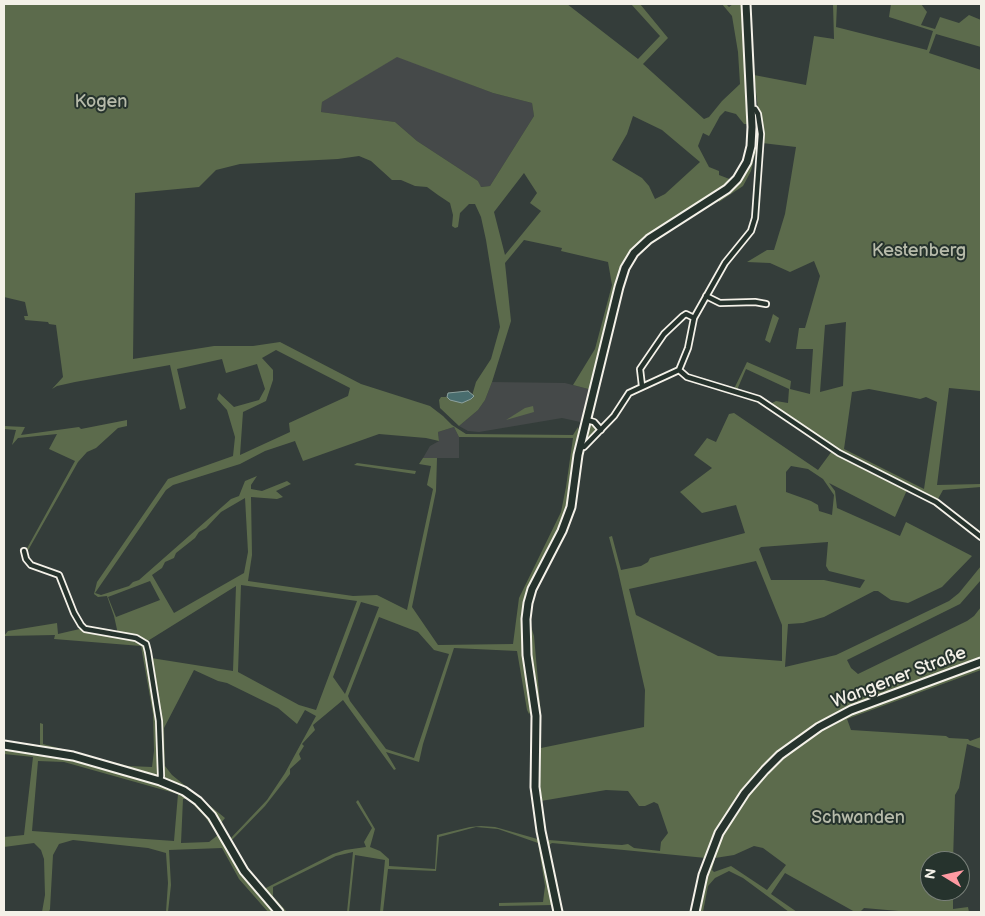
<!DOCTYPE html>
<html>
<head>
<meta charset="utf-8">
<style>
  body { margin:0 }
  #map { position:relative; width:985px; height:916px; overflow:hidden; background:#343d3a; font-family:"Balsamiq Sans",sans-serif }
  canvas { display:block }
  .frame { position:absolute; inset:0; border:5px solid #f4f1e8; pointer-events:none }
  .north { position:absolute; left:920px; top:851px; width:50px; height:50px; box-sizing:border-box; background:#26332d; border:1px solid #787f78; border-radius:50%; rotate:279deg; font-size:14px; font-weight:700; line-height:20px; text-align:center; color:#f4f1e8 }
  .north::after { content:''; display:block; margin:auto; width:18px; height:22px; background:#ff9aa2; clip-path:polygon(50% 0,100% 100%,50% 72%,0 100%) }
</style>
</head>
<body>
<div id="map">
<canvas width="985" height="916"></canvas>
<div class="frame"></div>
<div class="north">N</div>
</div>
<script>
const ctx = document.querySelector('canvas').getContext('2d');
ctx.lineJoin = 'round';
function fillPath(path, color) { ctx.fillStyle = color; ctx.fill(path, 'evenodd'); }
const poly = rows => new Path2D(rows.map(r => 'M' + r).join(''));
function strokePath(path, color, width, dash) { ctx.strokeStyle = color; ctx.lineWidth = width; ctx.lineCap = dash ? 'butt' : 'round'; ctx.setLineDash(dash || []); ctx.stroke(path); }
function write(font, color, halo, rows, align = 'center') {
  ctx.font = font + ' "Balsamiq Sans",sans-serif'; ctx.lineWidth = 4; ctx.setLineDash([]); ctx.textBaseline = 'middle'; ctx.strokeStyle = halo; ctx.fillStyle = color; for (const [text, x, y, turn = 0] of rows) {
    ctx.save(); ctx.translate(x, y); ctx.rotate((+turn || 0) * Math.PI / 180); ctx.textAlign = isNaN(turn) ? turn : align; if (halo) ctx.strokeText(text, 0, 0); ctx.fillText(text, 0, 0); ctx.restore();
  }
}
fillPath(poly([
  [397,56,493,93,532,103,534,116,490,186,480,187,478,181,472,177,417,141,395,122,321,112,322,102],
  [492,382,565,383,592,390,585,423,562,418,479,432,468,431,459,426,478,410,485,400],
  [454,427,459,437,459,458,423,458,430,446,439,441,438,432]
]), '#454949');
fillPath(poly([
  [4,4,567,4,638,59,660,36,631,4,640,4,668,38,643,64,704,119,709,117,722,101,740,84,738,52,732,16,722,4,726,4,729,7,733,4,743,4,749,124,744,124,736,114,725,111,720,116,709,136,703,133,698,146,709,167,719,171,719,175,732,180,720,191,692,210,626,261,592,390,573,385,595,349,612,285,608,262,561,251,562,248,524,240,505,263,511,321,492,382,485,400,478,410,459,426,440,408,439,400,441,397,447,397,450,400,463,402,471,399,476,382,491,359,500,327,486,240,481,217,475,204,469,204,460,213,458,227,455,228,452,226,453,215,450,203,438,195,427,187,415,186,401,180,392,180,371,161,359,156,338,159,240,164,216,170,199,187,135,193,133,359,214,346,253,346,280,342,361,384,430,406,443,416,452,425,466,434,573,435,578,427,580,435,571,476,567,509,526,600,533,709,529,714,527,710,517,651,454,648,423,744,419,762,386,752,396,769,394,770,343,700,313,725,315,730,302,744,304,746,299,754,301,759,290,769,290,774,265,806,231,841,230,839,267,800,285,773,316,716,305,710,297,724,278,708,227,683,218,681,194,670,164,728,165,766,172,775,225,818,221,823,210,808,187,789,165,779,162,764,162,722,159,699,151,658,233,671,236,586,146,642,141,637,118,634,114,616,107,596,98,597,94,594,97,582,168,479,233,456,235,437,227,410,217,399,219,393,234,407,259,400,265,389,257,364,226,373,222,359,177,369,186,408,180,410,170,365,75,382,57,386,52,389,63,377,56,325,49,324,48,322,25,320,24,316,28,316,25,302,4,297],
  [397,57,493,93,532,103,534,116,490,186,481,187,478,181,472,177,417,141,395,122,321,112,322,102],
  [633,116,662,130,700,162,665,194,655,199,649,186,642,178,612,160,627,134],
  [524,173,537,193,530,203,541,211,505,255,494,212],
  [276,350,350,388,348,396,289,423,290,432,240,455,243,412,266,401,273,380,273,370,262,358],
  [454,427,459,437,573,438,566,487,561,512,519,598,513,644,438,645,412,607,436,491,437,458,423,458,419,464,431,466,427,485,433,489,407,610,377,595,353,596,248,581,252,555,251,497,277,499,283,497,276,491,291,484,287,481,262,491,251,489,251,485,257,476,245,481,239,496,231,499,139,580,133,582,129,586,101,595,95,593,166,490,173,485,240,464,265,451,295,441,303,461,379,434,426,438,439,441,438,432],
  [245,498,248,552,244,573,174,613,152,575,162,568,165,562,174,558,176,553,195,538,199,532,206,528,221,512],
  [150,581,160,600,116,617,108,597],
  [241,585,357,601,316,710,299,705,238,672],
  [361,602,379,607,345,694,333,677],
  [379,617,418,632,434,650,449,654,414,758,386,749,350,701,348,696],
  [833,4,837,4,836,27,927,50,933,31,889,17,891,4,921,4,927,12,921,25,935,29,940,17,959,23,969,15,981,20,981,47,936,34,929,53,981,70,981,391,949,388,937,485,981,484,981,487,943,490,938,499,971,526,970,527,933,499,849,458,770,404,776,401,788,403,789,389,746,369,737,390,734,389,747,362,791,381,790,389,810,394,813,349,796,349,799,328,805,328,820,276,814,261,790,272,770,263,747,262,767,250,774,250,785,214,796,147,762,143,754,75,806,85,814,36,834,39],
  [846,322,843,386,820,392,825,325],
  [869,389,911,397,920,399,926,397,937,402,924,489,844,449,852,392],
  [755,112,759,125,759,142,757,153,755,154,751,171,743,186,719,202,718,199,744,172,753,113],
  [773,314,779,318,770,343,765,340],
  [533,406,534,412,506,420,525,408],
  [734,413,818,470,832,451,907,490,895,517,829,483,835,491,837,508,900,536,906,522,972,556,942,587,908,603,891,600,878,591,874,591,824,617,803,623,788,624,785,667,836,655,949,601,959,593,981,566,981,580,960,604,847,660,851,668,858,674,967,621,974,616,981,607,981,659,852,706,826,720,787,745,749,781,730,807,714,836,706,858,552,843,549,845,549,840,585,843,622,845,628,844,634,848,660,851,661,842,668,833,658,804,654,802,645,806,639,806,628,791,606,790,541,801,540,783,541,748,644,727,645,690,618,571,609,537,612,536,621,570,641,566,648,562,650,558,745,533,736,505,702,513,680,492,712,468,694,455,707,438,716,442,729,414],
  [791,466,808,469,823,479,834,495,832,515,819,511,818,505,811,501,786,492,786,472],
  [828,542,826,566,829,571,865,580,860,588,824,580,771,580,759,549,761,547],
  [756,561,782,625,782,661,718,656,636,615,629,589],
  [127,420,127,426,118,428,96,448,87,452,78,462,26,554,25,552,75,461,49,449,57,434,18,438,12,445,16,430,4,429,4,426,25,427,21,435,79,427,81,429],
  [590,425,594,425,596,431,585,441,588,427],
  [357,463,416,471,415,474,354,465],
  [577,483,577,501,570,523,541,578,532,602,530,613,530,602,534,589,554,549],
  [529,620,534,636,541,715,538,758,529,653],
  [57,623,58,634,84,628,136,639,144,647,157,719,158,767,158,775,155,777,91,758,40,747,40,723,43,724,43,744,128,766,152,767,154,751,153,714,141,646,54,639,55,635,4,636,8,631],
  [981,664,981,670,847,719,851,730,946,736,949,738,968,739,970,741,981,737,981,749,967,744,959,788,955,795,953,861,930,861,930,891,953,891,953,909,968,907,969,912,910,912,864,908,860,912,855,912,785,873,771,894,797,912,789,912,743,878,729,871,715,878,708,886,703,912,697,912,703,884,715,849,724,831,747,795,761,778,788,752,820,729,846,716],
  [754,846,763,848,786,865,767,890,731,866,714,872,712,870,715,858,734,855],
  [4,746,63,756,154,781,184,794,200,807,209,817,245,878,275,912,268,912,239,879,222,848,169,850,171,885,168,912,166,912,168,883,166,853,148,848,73,840,59,844,53,855,50,909,49,912,42,912,45,895,44,859,41,850,34,843,4,847,4,837,24,835,33,757,4,754],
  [38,761,64,762,178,794,174,841,32,831],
  [183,799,188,799,205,817,218,835,209,842,181,843],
  [358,800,375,829,370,847,380,851,389,859,389,866,435,869,437,835,470,827,481,826,495,827,541,840,554,905,499,906,499,903,543,902,545,886,538,843,498,829,476,827,439,837,436,871,388,869,383,912,380,912,385,860,355,855,349,912,347,912,353,852,336,856,273,887,273,896,287,912,283,912,264,889,333,854,345,850,366,847,364,842,372,828,356,802]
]), '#5c6b4c');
const water = poly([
  [468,391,474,396,471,399,462,403,450,400,447,397,448,393,468,391]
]);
fillPath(water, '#496d6e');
strokePath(water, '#8da29f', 1);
const street = poly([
  [706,296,720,303,755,302,766,304],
  [679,370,687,377,759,399,839,453,936,502,981,537],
  [642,386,640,369,664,334,683,316,686,314,694,318],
  [587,420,594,422,601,430],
  [580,447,584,447,614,416,629,393,679,370,688,348,694,318,725,263,751,231,755,218,761,134,758,114,755,109,751,110],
  [24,551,26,559,31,565,59,575,74,613,81,625,85,629,136,638,146,644,148,652,159,721,161,776,160,781]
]);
const secondary = poly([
  [4,745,73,756,160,781,184,791,198,801,212,816,244,871,279,912],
  [558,912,541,831,535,787,536,716,527,655,526,619,528,603,532,589,562,531,571,507,578,455,619,287,625,268,634,253,649,239,727,189,737,179,747,162,751,146,752,127,746,4],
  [695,912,703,875,719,833,745,793,765,770,780,755,819,727,851,710,981,662]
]);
strokePath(street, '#f4f1e8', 8);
strokePath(secondary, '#f4f1e8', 11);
strokePath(street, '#26332d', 4.5);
strokePath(secondary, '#26332d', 7);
write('18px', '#b7bbaa', '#26332d', [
  ["Kogen",101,102],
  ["Kestenberg",919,251],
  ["Schwanden",858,818]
]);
write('18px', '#f4f1e8', '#26332d', [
  ["Wangener Straße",899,678,-21]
]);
</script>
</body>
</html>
